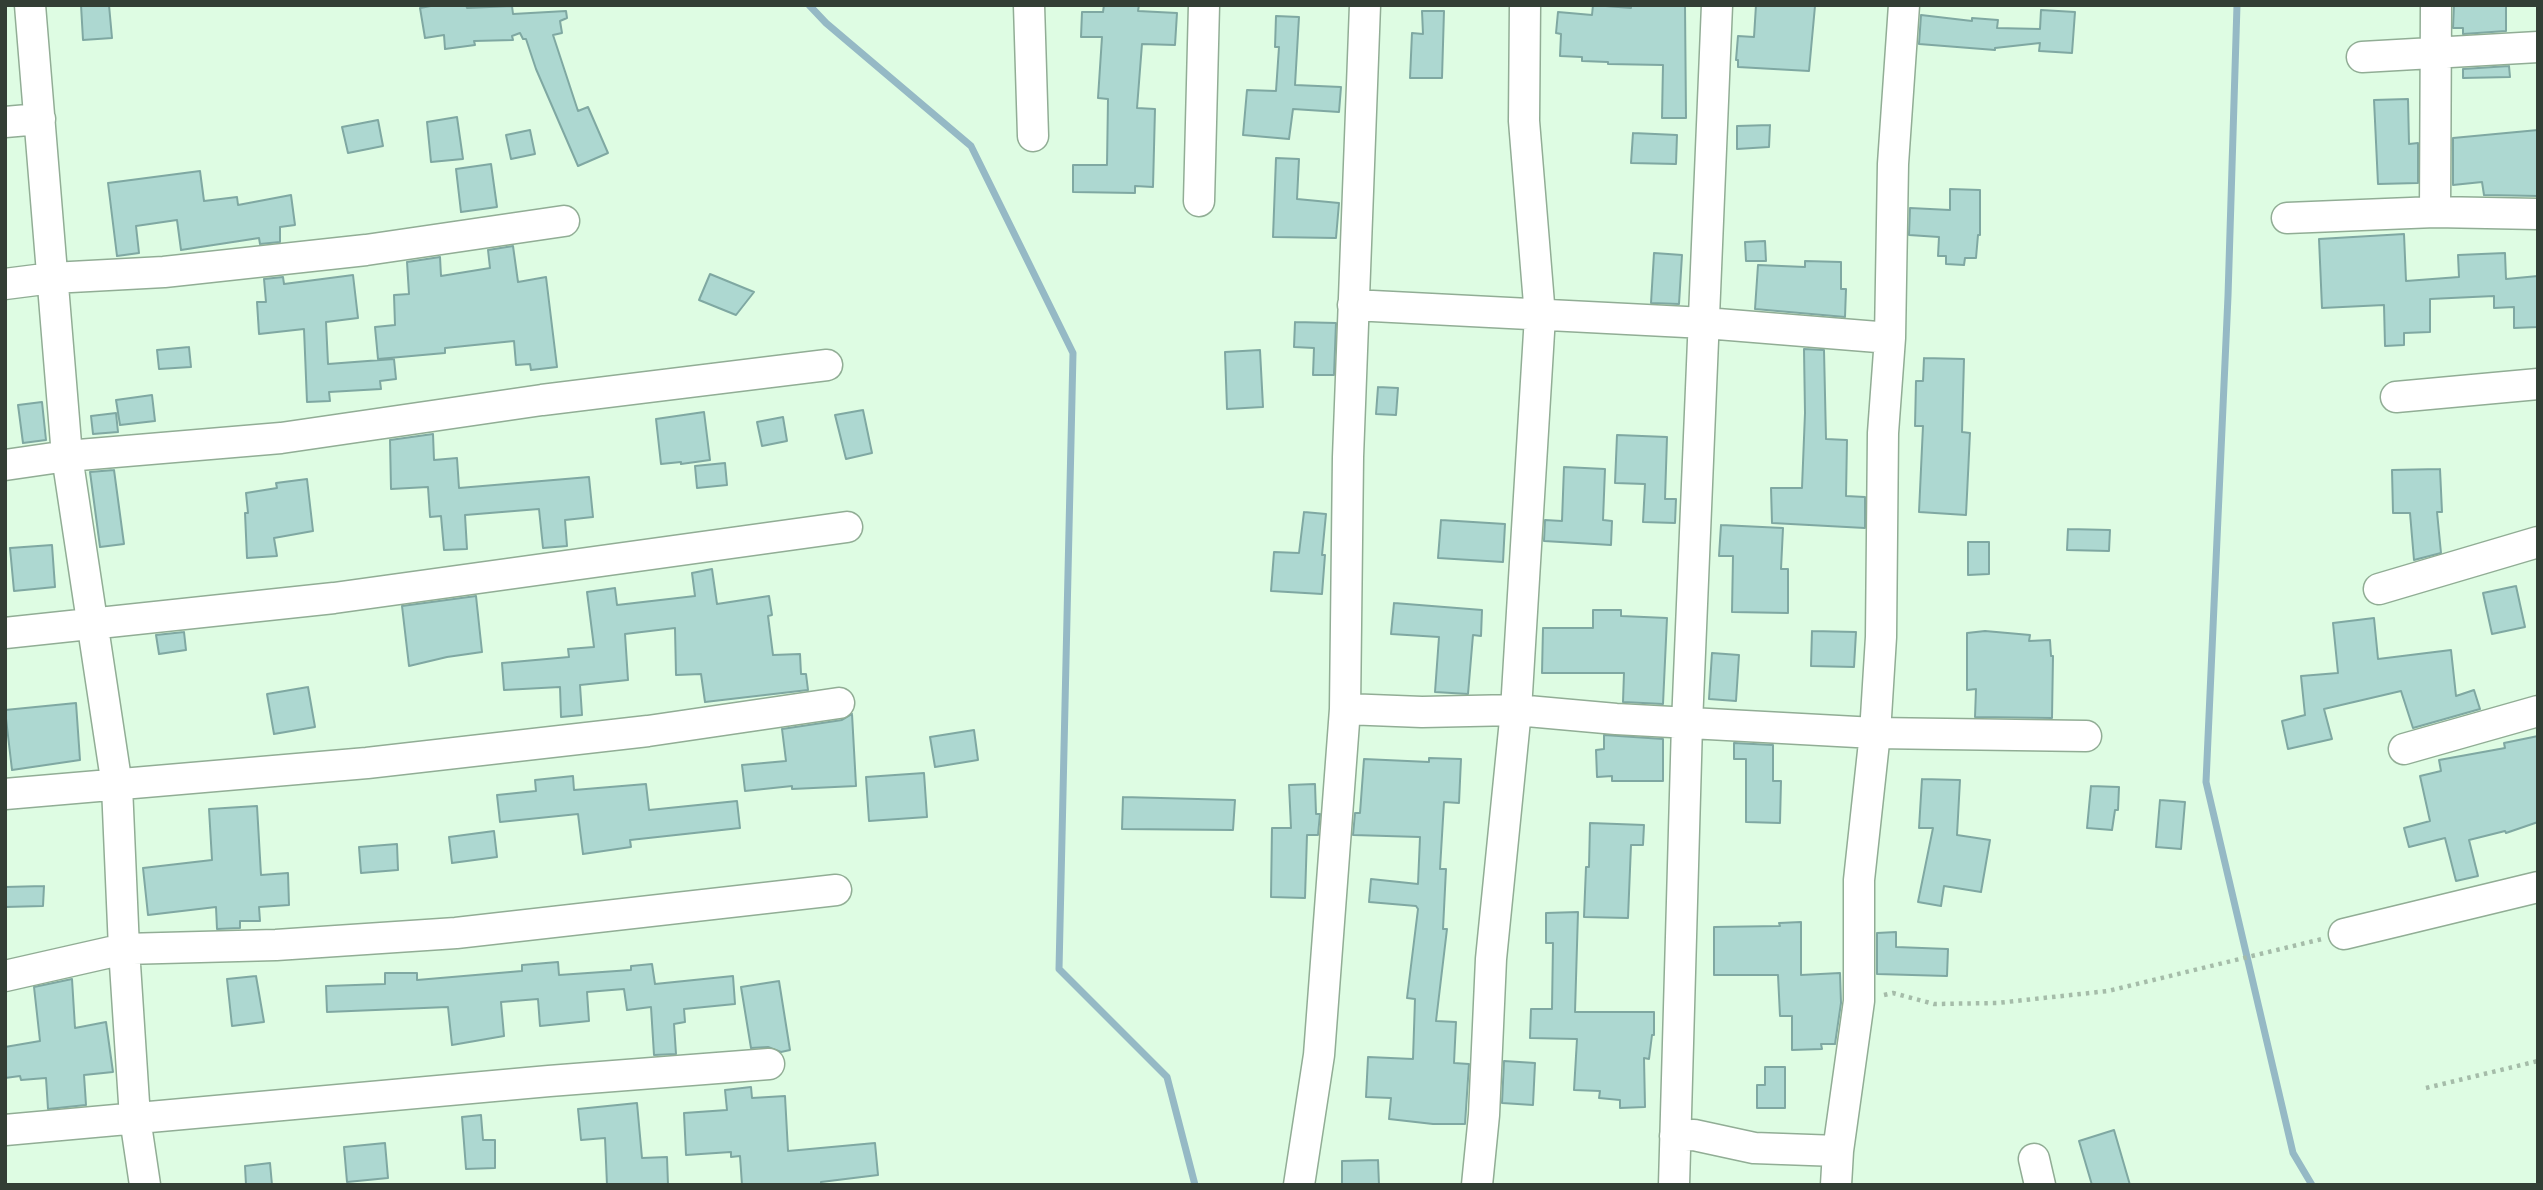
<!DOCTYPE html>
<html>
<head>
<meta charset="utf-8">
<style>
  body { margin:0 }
  #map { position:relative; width:2543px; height:1190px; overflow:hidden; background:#defce3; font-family:Merriweather,serif }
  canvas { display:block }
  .frame { position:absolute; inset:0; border:7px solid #333e35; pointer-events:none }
</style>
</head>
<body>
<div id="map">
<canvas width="2543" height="1190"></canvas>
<div class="frame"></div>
</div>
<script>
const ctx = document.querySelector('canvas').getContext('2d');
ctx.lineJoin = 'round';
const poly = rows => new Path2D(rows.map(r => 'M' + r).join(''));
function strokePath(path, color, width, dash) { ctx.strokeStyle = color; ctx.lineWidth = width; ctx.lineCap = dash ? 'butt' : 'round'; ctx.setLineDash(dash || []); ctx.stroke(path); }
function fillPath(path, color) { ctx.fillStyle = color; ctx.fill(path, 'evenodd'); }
strokePath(poly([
  [809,5,826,23,971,146,1073,353,1059,969,1167,1077,1195,1185],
  [2237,5,2228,296,2206,782,2293,1153,2312,1185]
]), '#95b9c5', 7);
const building = poly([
  [81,5,109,5,112,38,83,40,81,5],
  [436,5,466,5,467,8,512,6,513,14,566,11,567,18,560,21,562,33,553,35,578,111,588,107,608,153,578,166,536,69,526,39,523,39,520,33,512,36,513,40,474,41,475,45,445,49,444,35,425,38,420,8,436,5],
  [1104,5,1139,5,1138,11,1177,13,1175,45,1142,44,1137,108,1155,109,1153,187,1135,186,1135,193,1073,192,1073,165,1107,165,1108,99,1098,98,1102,37,1081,37,1082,12,1103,12,1104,5],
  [1593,5,1631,8,1631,5,1685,5,1686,118,1662,118,1663,65,1608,64,1608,62,1582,61,1582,57,1560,56,1561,34,1556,33,1558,12,1592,15,1593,5],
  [1756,5,1815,6,1809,71,1738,67,1738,60,1736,60,1738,36,1754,37,1756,5],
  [2454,5,2506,5,2506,31,2463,34,2463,28,2453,28,2454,5],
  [2041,10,2075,12,2072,53,2039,51,2040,43,1995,48,1995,50,1919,44,1921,15,1972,21,1972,18,1998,20,1997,28,2040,29,2041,10],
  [1422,11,1444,11,1442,78,1410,78,1412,33,1423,34,1422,11],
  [1276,16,1299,17,1295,85,1341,87,1339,112,1293,109,1289,139,1243,135,1247,90,1276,91,1279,47,1275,47,1276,16],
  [2509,66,2510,77,2463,78,2463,69,2509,66],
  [2408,99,2409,144,2418,143,2418,183,2378,184,2374,100,2408,99],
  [457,117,463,159,431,162,427,122,457,117],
  [378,120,383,146,348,153,342,127,378,120],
  [1770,125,1769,147,1737,149,1737,126,1770,125],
  [530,130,535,154,511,159,506,135,530,130],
  [2538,130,2538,196,2484,195,2482,182,2453,185,2453,138,2538,130],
  [1633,133,1677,135,1676,164,1631,163,1633,133],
  [1276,158,1299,159,1297,199,1339,203,1336,238,1273,237,1276,158],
  [491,164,497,207,461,212,456,169,491,164],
  [200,171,204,201,237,197,238,205,291,195,295,225,280,227,280,242,260,244,259,238,181,250,177,220,136,226,139,253,117,256,108,183,200,171],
  [1950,189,1980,190,1980,235,1978,235,1976,258,1965,258,1964,265,1946,264,1946,256,1938,256,1939,237,1909,235,1910,208,1950,210,1950,189],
  [2404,234,2406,281,2459,277,2458,255,2505,253,2506,279,2538,276,2538,327,2514,328,2514,307,2494,308,2494,296,2430,299,2430,332,2404,333,2404,345,2385,346,2384,305,2322,308,2319,239,2404,234],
  [1765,241,1766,261,1746,261,1745,242,1765,241],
  [513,246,518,282,546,277,557,367,531,370,530,364,516,365,514,341,445,348,445,353,378,359,375,327,395,325,394,295,409,294,407,262,440,257,441,276,490,268,488,250,513,246],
  [1654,253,1682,255,1679,304,1651,303,1654,253],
  [1805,261,1841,262,1841,289,1846,289,1845,317,1755,309,1758,265,1805,267,1805,261],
  [710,274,754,292,736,315,699,300,710,274],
  [353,275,358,318,326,322,328,364,394,359,396,379,380,381,381,389,329,392,330,401,307,402,304,329,259,334,257,302,266,302,264,279,283,277,284,284,353,275],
  [1295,322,1336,323,1334,375,1313,375,1314,348,1294,347,1295,322],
  [189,347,191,367,159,369,157,350,189,347],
  [1804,349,1824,350,1826,439,1847,440,1846,496,1865,497,1865,528,1772,523,1771,488,1802,488,1805,413,1804,349],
  [1260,350,1263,407,1227,409,1225,352,1260,350],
  [1924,358,1964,359,1962,432,1970,433,1966,515,1919,512,1923,426,1915,426,1916,381,1923,381,1924,358],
  [1378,387,1398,388,1396,415,1376,414,1378,387],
  [152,395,155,421,120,425,116,400,152,395],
  [42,402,46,440,23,443,18,405,42,402],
  [863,410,872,453,846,459,835,415,863,410],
  [704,412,710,460,681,464,681,462,661,464,656,419,704,412],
  [116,413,118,432,93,434,91,416,116,413],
  [783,417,787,441,762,446,757,422,783,417],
  [433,434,434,460,457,458,459,488,589,477,593,517,565,520,567,546,543,548,539,509,465,515,467,549,444,550,441,516,430,517,428,487,391,489,390,440,433,434],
  [1617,435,1667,437,1665,499,1676,499,1675,523,1643,522,1645,484,1615,483,1617,435],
  [725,463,727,485,697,488,695,466,725,463],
  [1564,467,1605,469,1603,520,1612,521,1611,545,1544,541,1545,520,1562,521,1564,467],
  [2440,469,2442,512,2437,512,2441,553,2414,560,2410,513,2393,513,2392,470,2440,469],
  [114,470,124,544,100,547,90,472,114,470],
  [307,479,313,531,274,538,277,556,247,558,245,513,248,513,246,493,277,488,276,483,307,479],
  [1304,512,1326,514,1322,555,1325,555,1322,594,1271,591,1274,552,1299,553,1304,512],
  [1441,520,1505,524,1503,562,1438,558,1441,520],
  [1721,525,1783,528,1781,569,1788,569,1788,613,1732,612,1733,556,1719,556,1721,525],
  [2068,529,2110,530,2109,551,2067,550,2068,529],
  [1968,542,1989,542,1989,574,1968,575,1968,542],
  [52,545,55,587,14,591,10,548,52,545],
  [712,569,717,604,769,596,772,615,768,616,773,655,800,654,801,674,806,674,808,690,705,702,701,674,676,675,675,628,625,634,628,680,580,685,582,715,561,717,560,687,504,690,502,663,569,657,568,649,594,647,587,592,615,588,617,605,695,596,692,573,712,569],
  [2516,586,2525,627,2492,634,2483,593,2516,586],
  [476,596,482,652,447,657,409,666,402,606,476,596],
  [1394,603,1482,610,1481,636,1473,635,1468,694,1435,692,1439,637,1391,634,1394,603],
  [1593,610,1621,610,1621,616,1667,618,1663,704,1623,702,1624,673,1542,673,1543,628,1593,628,1593,610],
  [2374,618,2378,659,2451,650,2456,696,2474,690,2480,709,2413,728,2401,691,2324,709,2332,739,2288,749,2282,721,2305,715,2301,676,2338,673,2333,623,2374,618],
  [1812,631,1856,632,1854,667,1811,666,1812,631],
  [1985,631,2030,635,2029,641,2050,640,2051,656,2053,656,2052,718,1975,717,1976,689,1967,690,1967,633,1985,631],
  [184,632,186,650,159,654,156,635,184,632],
  [1712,653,1739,655,1736,701,1709,699,1712,653],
  [308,687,315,727,274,734,267,694,308,687],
  [76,703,80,760,12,770,5,710,76,703],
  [852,714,856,786,792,789,792,786,745,791,742,765,786,761,782,729,842,720,852,714],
  [974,730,978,760,935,767,930,737,974,730],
  [1604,735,1663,739,1663,781,1612,781,1612,776,1597,777,1596,750,1604,749,1604,735],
  [2538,736,2538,822,2506,833,2505,831,2469,840,2478,876,2456,881,2445,838,2409,847,2404,828,2430,821,2420,776,2441,771,2439,760,2505,748,2504,743,2538,736],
  [1734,743,1773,745,1773,781,1781,781,1780,823,1746,822,1746,759,1734,759,1734,743],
  [1429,758,1461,759,1459,803,1444,802,1440,869,1446,869,1443,929,1447,929,1436,1021,1456,1022,1454,1063,1469,1064,1465,1124,1433,1124,1389,1119,1391,1098,1366,1097,1368,1057,1413,1059,1415,999,1407,998,1418,909,1416,906,1369,902,1371,879,1418,884,1420,837,1353,835,1355,813,1360,813,1364,759,1429,762,1429,758],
  [924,773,927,817,869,821,866,777,924,773],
  [573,776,574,790,646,784,649,810,737,801,740,828,630,840,631,847,583,854,578,814,500,822,497,795,536,791,535,780,573,776],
  [1922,779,1960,780,1957,835,1990,840,1981,892,1944,886,1941,906,1918,902,1933,828,1919,828,1922,779],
  [1315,784,1316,814,1320,814,1318,835,1307,835,1305,898,1271,897,1272,828,1291,828,1289,785,1315,784],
  [2091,786,2119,787,2118,810,2115,810,2112,830,2087,828,2091,786],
  [1123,797,1235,800,1233,830,1122,829,1123,797],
  [2160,800,2185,802,2181,849,2156,847,2160,800],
  [257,806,261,875,288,873,289,905,259,907,260,921,240,921,240,928,217,929,216,907,148,915,143,868,212,860,209,809,257,806],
  [1590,823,1644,825,1643,845,1631,845,1628,918,1584,917,1586,867,1589,867,1590,823],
  [494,831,497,857,452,863,449,837,494,831],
  [397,844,398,870,361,873,359,847,397,844],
  [44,886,43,906,5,907,5,887,44,886],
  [1578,912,1575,1012,1654,1012,1654,1035,1652,1035,1649,1059,1644,1058,1645,1107,1620,1108,1620,1100,1599,1098,1600,1091,1574,1090,1577,1039,1530,1038,1531,1009,1552,1009,1553,943,1546,943,1546,913,1578,912],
  [1801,922,1801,975,1840,973,1841,1003,1835,1044,1821,1044,1822,1049,1792,1050,1792,1016,1780,1016,1778,975,1714,975,1714,927,1780,926,1779,923,1801,922],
  [1896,932,1896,947,1948,949,1947,976,1877,974,1877,933,1896,932],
  [558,962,559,975,631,970,631,966,652,964,655,984,733,976,735,1004,684,1009,685,1022,674,1024,676,1054,654,1055,651,1007,627,1010,624,989,587,992,589,1021,540,1026,538,999,501,1002,504,1036,452,1045,448,1007,327,1012,326,986,385,984,385,973,417,973,417,980,522,971,522,965,558,962],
  [256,976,264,1022,232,1026,227,979,256,976],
  [72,979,75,1028,106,1022,113,1072,84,1075,86,1105,48,1109,46,1078,21,1080,20,1076,5,1078,5,1047,40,1041,34,987,72,979],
  [779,981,790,1050,781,1052,768,1047,751,1048,741,987,779,981],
  [1504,1061,1535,1063,1533,1105,1502,1103,1504,1061],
  [1765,1067,1785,1067,1785,1108,1757,1108,1757,1085,1765,1085,1765,1067],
  [751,1087,752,1098,785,1096,788,1151,875,1143,878,1175,821,1182,821,1185,742,1185,740,1156,731,1157,731,1152,686,1155,684,1113,727,1110,725,1090,751,1087],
  [637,1103,642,1158,667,1157,668,1185,607,1185,605,1138,581,1140,578,1109,637,1103],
  [481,1115,483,1140,495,1140,495,1168,466,1169,462,1117,481,1115],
  [2114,1130,2130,1185,2092,1185,2079,1141,2114,1130],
  [385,1143,388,1178,347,1182,344,1147,385,1143],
  [1378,1160,1379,1185,1342,1185,1342,1161,1378,1160],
  [270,1163,272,1185,246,1185,245,1166,270,1163]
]);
fillPath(building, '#add8d1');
strokePath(building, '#7fa8a2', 2);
const minor = poly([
  [30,5,67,456,117,786,124,949,135,1118,145,1185],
  [1029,5,1033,136],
  [2362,57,2538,47],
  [5,122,40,119],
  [1199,201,1204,5],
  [2435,212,2436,5],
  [2287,218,2435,212,2538,214],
  [5,284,52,278,164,272,366,250,564,221],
  [1353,305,1705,323,1890,338],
  [2396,397,2538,384],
  [5,465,67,456,281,438,542,400,827,365],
  [2379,589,2538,542],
  [5,633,334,598,847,527],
  [1345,709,1422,712,1516,710,1616,719,1875,733,2086,736],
  [2404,749,2538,711],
  [5,794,367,763,648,731,839,703],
  [2344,934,2538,887],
  [5,976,124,949,276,945,456,933,836,890],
  [5,1130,549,1081,769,1064],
  [1675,1136,1694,1135,1754,1148,1838,1151],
  [2034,1159,2040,1185],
  [1299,1185,1319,1055,1345,709,1348,457,1365,5],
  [1477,1185,1484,1115,1491,959,1516,710,1540,316,1524,121,1525,5],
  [1674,1185,1687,724,1717,5],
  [1836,1185,1838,1151,1859,1001,1859,880,1875,733,1881,637,1883,433,1890,338,1893,164,1904,5]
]);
strokePath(minor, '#91ad95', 33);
strokePath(poly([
  [1884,995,1893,993,1934,1004,1997,1003,2108,991,2322,939],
  [2426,1088,2538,1061]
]), '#a5bca9', 4.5, [3.5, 5]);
strokePath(minor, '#fff', 30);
</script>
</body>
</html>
